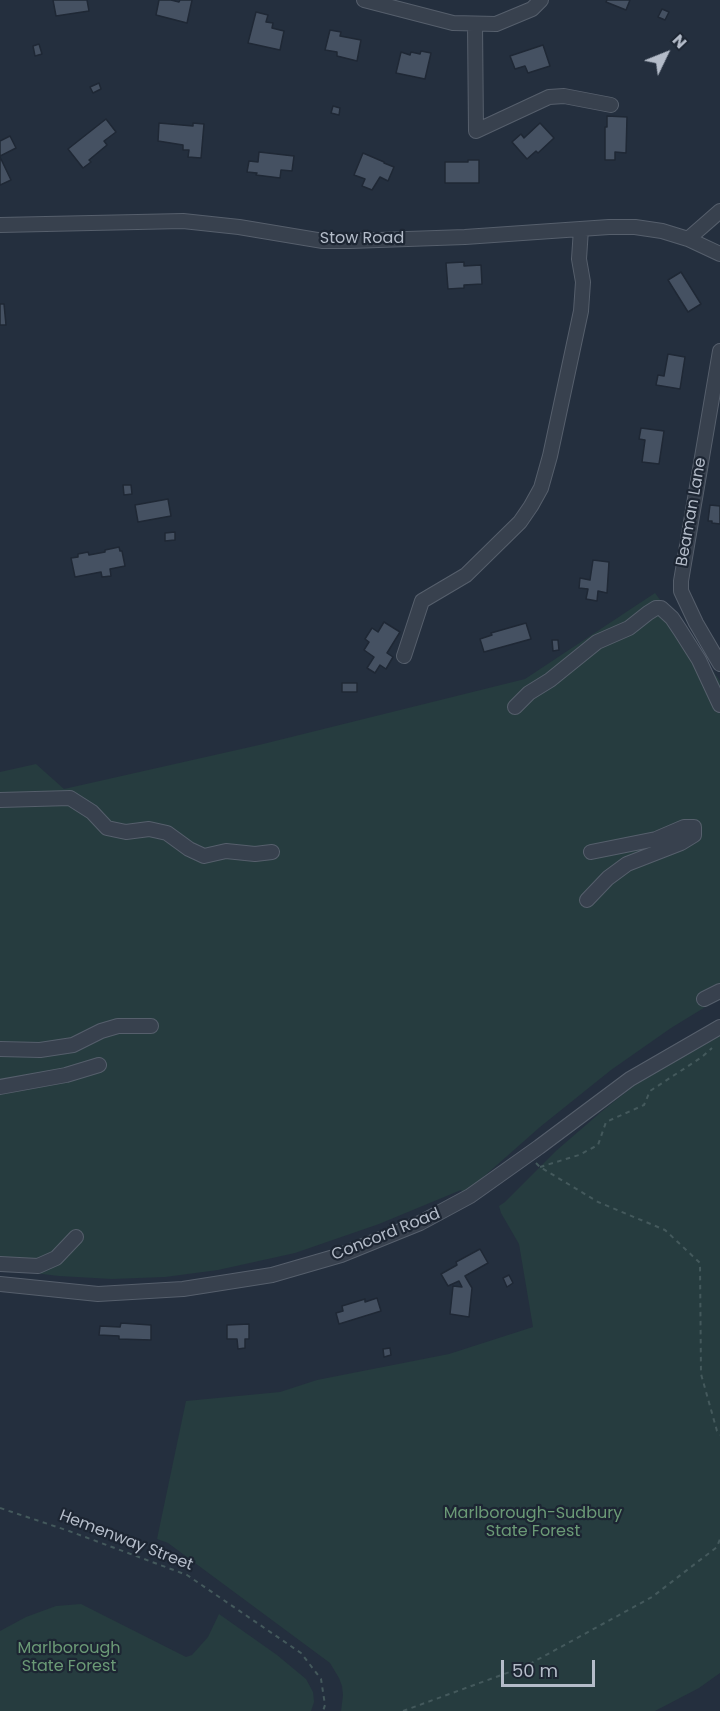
<!DOCTYPE html>
<html>
<head>
<meta charset="utf-8">
<style>
  body { margin:0 }
  #map { position:relative; width:720px; height:1711px; overflow:hidden; background:#242f3e; font-family:Poppins,sans-serif }
  canvas { display:block }
  .north { position:absolute; left:636px; top:24px; width:60px; height:60px; -webkit-text-stroke:4px #1d2633; paint-order:stroke; rotate:47deg; font-size:16px; font-weight:700; line-height:24px; text-align:center; color:#b4bcc9 }
  .north::after { content:''; display:block; margin:auto; width:21px; height:27px; background:#b4bcc9; clip-path:polygon(50% 0,100% 100%,50% 72%,0 100%) }
  .scale { position:absolute; left:501px; top:1660px; width:94px; height:27px; box-sizing:border-box; border:3px solid #b4bcc9; border-top:0; padding-left:8px; font-size:18px; line-height:21px; white-space:nowrap; color:#b4bcc9; -webkit-text-stroke:4px #1d2633; paint-order:stroke }
</style>
</head>
<body>
<div id="map">
<canvas width="720" height="1711"></canvas>
<div class="north">N</div>
<div class="scale">50 m</div>
</div>
<script>
const ctx = document.querySelector('canvas').getContext('2d');
ctx.lineJoin = 'round';
function fillPath(path, color) { ctx.fillStyle = color; ctx.fill(path, 'evenodd'); }
const poly = rows => new Path2D(rows.map(r => 'M' + r).join(''));
function strokePath(path, color, width, dash) { ctx.strokeStyle = color; ctx.lineWidth = width; ctx.lineCap = dash ? 'butt' : 'round'; ctx.setLineDash(dash || []); ctx.stroke(path); }
function write(font, color, halo, rows, align = 'center') {
  ctx.font = font + ' Poppins,sans-serif'; ctx.lineWidth = 4.5; ctx.setLineDash([]); ctx.textBaseline = 'middle'; ctx.strokeStyle = halo; ctx.fillStyle = color; for (const [text, x, y, turn = 0] of rows) {
    ctx.save(); ctx.translate(x, y); ctx.rotate((+turn || 0) * Math.PI / 180); ctx.textAlign = isNaN(turn) ? turn : align; if (halo) ctx.strokeText(text, 0, 0); ctx.fillText(text, 0, 0); ctx.restore();
  }
}
fillPath(poly([
  [655,593,720,681,720,998,671,1028,611,1070,540,1127,464,1194,461,1190,379,1224,295,1253,218,1270,165,1277,112,1279,59,1276,0,1269,0,772,36,764,64,789,259,745,525,679],
  [720,1028,720,1673,699,1688,655,1711,341,1711,343,1695,342,1686,339,1678,330,1663,168,1543,157,1539,186,1401,280,1392,317,1380,449,1354,533,1327,519,1244,501,1213,499,1206,505,1202,557,1150,601,1112,660,1065],
  [81,1604,186,1657,192,1655,208,1637,219,1614,277,1655,306,1679,313,1692,314,1702,311,1711,0,1711,0,1631,26,1617,56,1606]
]), '#263c3f');
const building = poly([
  [53,0,87,0,89,11,56,16,53,0],
  [159,0,171,0,179,2,180,0,192,0,187,23,156,15,159,0],
  [607,0,630,0,626,10,606,2,607,0],
  [662,9,669,12,665,20,658,17,662,9],
  [256,12,268,15,266,22,273,23,272,28,284,31,280,50,248,43,256,12],
  [330,30,341,32,340,36,361,40,357,61,337,56,337,52,325,50,330,30],
  [39,44,42,54,35,56,33,46,39,44],
  [543,45,550,66,528,73,525,66,515,69,510,56,543,45],
  [421,51,431,53,425,79,396,73,401,52,410,55,411,52,420,54,421,51],
  [99,83,101,89,93,93,90,87,99,83],
  [333,106,340,108,339,115,331,113,333,106],
  [607,116,627,117,626,153,615,152,615,160,605,160,605,127,607,127,607,116],
  [106,119,116,132,104,141,107,145,89,160,91,162,83,168,68,149,106,119],
  [159,123,193,126,193,123,204,124,201,158,188,157,189,150,183,150,183,145,158,141,159,123],
  [540,123,554,138,538,153,536,151,527,159,512,142,521,134,524,138,540,123],
  [10,136,16,148,0,156,0,141,10,136],
  [259,152,294,156,292,171,281,170,280,178,256,175,257,173,247,172,249,161,258,162,259,152],
  [363,153,384,162,384,163,394,167,388,181,380,177,372,190,362,186,365,179,354,175,363,153],
  [0,157,11,180,0,185,0,157],
  [468,160,479,160,479,183,445,183,445,162,468,162,468,160],
  [464,262,464,266,481,265,482,284,464,285,464,288,448,289,446,263,464,262],
  [681,272,701,304,688,312,668,280,681,272],
  [0,304,4,304,6,325,0,325,0,304],
  [668,354,685,357,680,389,656,385,658,375,664,376,668,354],
  [641,428,664,431,659,464,642,462,645,440,639,439,641,428],
  [123,485,131,485,132,494,124,495,123,485],
  [168,499,171,516,138,522,135,505,168,499],
  [710,505,720,506,720,524,712,523,712,521,708,521,710,505],
  [175,532,175,540,165,541,165,533,175,532],
  [119,547,120,551,122,551,125,566,110,569,111,576,102,577,101,572,75,577,71,558,78,557,78,554,88,552,89,555,105,552,105,550,119,547],
  [593,560,609,562,607,593,598,591,597,601,586,599,588,589,579,588,580,578,590,580,593,560],
  [384,622,400,632,387,653,393,657,386,669,380,665,375,673,367,668,374,657,364,650,369,642,365,639,372,628,378,632,384,622],
  [526,623,531,639,484,652,480,639,492,635,491,633,526,623],
  [552,640,558,640,559,650,553,651,552,640],
  [342,683,357,683,357,692,342,692,342,683],
  [480,1249,488,1263,465,1276,472,1288,469,1317,450,1314,453,1286,462,1287,459,1281,448,1286,441,1274,457,1265,456,1262,480,1249],
  [509,1275,513,1283,507,1287,503,1278,509,1275],
  [377,1298,381,1311,339,1324,336,1313,343,1311,342,1306,365,1299,365,1302,377,1298],
  [121,1323,151,1325,151,1340,119,1339,119,1336,99,1335,100,1326,120,1327,121,1323],
  [249,1324,249,1339,245,1339,245,1348,238,1349,237,1339,227,1339,227,1325,249,1324],
  [390,1348,391,1355,384,1357,383,1349,390,1348]
]);
fillPath(building, '#455162');
strokePath(building, '#1f2835', 1.5);
const minor = poly([
  [364,0,453,23,496,24,532,9,541,0],
  [475,24,476,131,549,97,564,96,611,105],
  [0,225,183,221,239,227,323,241,350,241,465,237,609,227,635,227,662,231,688,239,720,254],
  [688,239,720,211],
  [720,351,681,581,681,591,696,623,720,664],
  [404,656,422,601,466,575,520,522,531,506,541,488,550,456,581,311,583,282,579,259,581,229],
  [515,707,529,693,550,680,597,642,629,628,648,613,656,608,661,608,672,618,680,630,699,660,720,705],
  [0,800,70,798,92,812,107,828,126,832,149,829,167,833,189,849,204,856,226,851,255,854,272,852],
  [587,900,608,878,627,864,681,843,694,835,694,827,684,827,656,839,591,852],
  [704,999,720,991],
  [0,1049,40,1050,73,1045,101,1031,118,1026,151,1026],
  [0,1087,66,1075,99,1065],
  [0,1264,38,1266,56,1258,76,1237],
  [0,1284,98,1294,183,1289,272,1275,341,1255,420,1223,470,1196,539,1147,630,1079,720,1027]
]);
strokePath(minor, '#565f6c', 16);
strokePath(poly([
  [536,1163,540,1167,598,1202,665,1230,700,1263,701,1374,717,1431,720,1435],
  [540,1167,579,1155,598,1145,606,1122,644,1105,650,1091,702,1057,712,1048],
  [0,1508,69,1531,187,1575,301,1653,321,1679,325,1705,323,1711],
  [403,1711,526,1666,652,1597,717,1547,720,1539]
]), '#44595c', 2, [4.5, 4.5]);
strokePath(minor, '#38414e', 14);
write('16px', '#b4bcc9', '#1d2633', [
  ["Stow Road",362,239],
  ["Beaman Lane",692,512,-80],
  ["Concord Road",386,1235,-22],
  ["Hemenway Street",126,1541,21]
]);
write('16px', '#6b9a76', '#1d2633', [
  ["Marlborough-Sudbury",533,1514],
  ["State Forest",533,1532],
  ["Marlborough",69,1649],
  ["State Forest",69,1667]
]);
</script>
</body>
</html>
